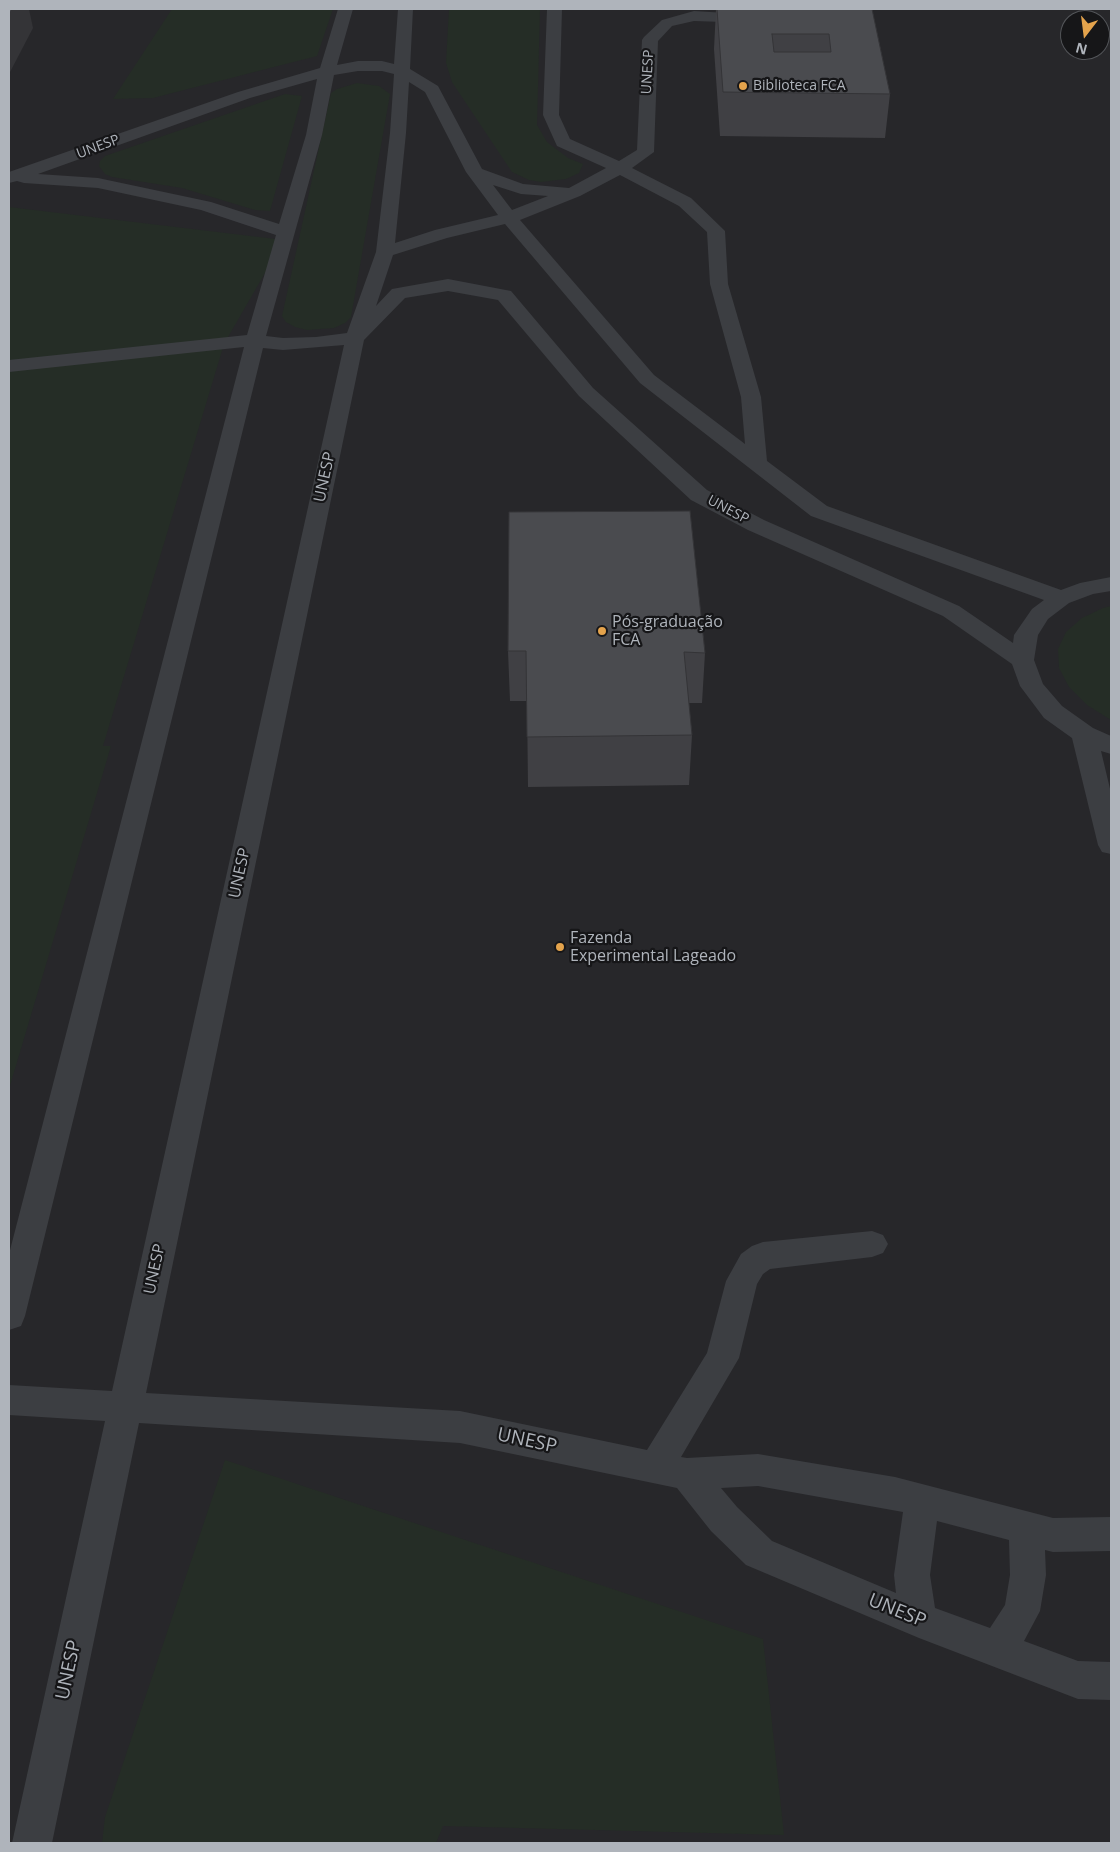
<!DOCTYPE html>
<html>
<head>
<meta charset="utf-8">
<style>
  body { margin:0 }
  #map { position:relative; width:1120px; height:1852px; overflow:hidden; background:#1b1b1d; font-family:"Open Sans",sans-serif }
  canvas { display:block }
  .frame { position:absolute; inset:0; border:10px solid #afb4bb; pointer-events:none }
  .north { position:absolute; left:1060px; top:10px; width:50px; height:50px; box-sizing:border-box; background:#161618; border:1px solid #535559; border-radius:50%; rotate:195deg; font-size:14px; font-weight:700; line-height:20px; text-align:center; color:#afb4bb }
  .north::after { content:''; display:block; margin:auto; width:18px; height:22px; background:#e4a34c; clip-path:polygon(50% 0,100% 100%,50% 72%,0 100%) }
</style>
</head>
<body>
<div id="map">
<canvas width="1120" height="1852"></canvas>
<div class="frame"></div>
<div class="north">N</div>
</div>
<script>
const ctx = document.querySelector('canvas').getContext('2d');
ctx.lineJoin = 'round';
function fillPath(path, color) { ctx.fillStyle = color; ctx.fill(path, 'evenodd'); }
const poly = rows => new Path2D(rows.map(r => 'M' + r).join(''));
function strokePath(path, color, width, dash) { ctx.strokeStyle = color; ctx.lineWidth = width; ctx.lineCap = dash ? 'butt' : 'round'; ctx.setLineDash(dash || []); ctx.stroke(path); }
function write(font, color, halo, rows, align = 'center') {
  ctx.font = font + ' "Open Sans",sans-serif'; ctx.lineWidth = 4.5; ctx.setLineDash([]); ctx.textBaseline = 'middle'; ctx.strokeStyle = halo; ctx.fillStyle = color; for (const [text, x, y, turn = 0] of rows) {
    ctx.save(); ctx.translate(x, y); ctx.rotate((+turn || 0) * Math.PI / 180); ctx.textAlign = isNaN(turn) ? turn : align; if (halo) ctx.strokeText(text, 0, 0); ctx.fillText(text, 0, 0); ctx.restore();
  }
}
fillPath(poly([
  [9,9,1111,9,1111,1843,9,1843],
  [1070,20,1100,20,1100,50,1070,50]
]), '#27272a');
fillPath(poly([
  [172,9,333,9,317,56,153,98,113,99],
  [449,9,540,9,537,125,547,142,568,158,583,164,579,173,566,179,541,182,529,180,512,172,452,82,446,63],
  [357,83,379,86,390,94,351,317,345,323,334,328,307,330,295,327,286,322,282,316,331,93,337,89],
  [285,94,302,96,270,211,255,210,182,188,112,177,105,174,99,166,100,161,105,156],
  [9,207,284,240,224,344,103,746,111,746,9,1089],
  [1111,606,1111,720,1087,705,1069,687,1059,668,1058,649,1066,632,1082,618,1103,608],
  [225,1460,763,1639,784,1835,443,1826,436,1843,102,1843,105,1817]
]), '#252d26');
fillPath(poly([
  [338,9,353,9,337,65,358,61,382,61,394,64,398,9,413,9,410,69,438,86,482,169,523,184,569,188,606,168,557,146,543,115,547,9,562,9,559,115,570,139,619,161,637,150,642,40,644,37,662,20,694,11,758,15,761,18,758,21,753,23,694,21,672,26,658,41,654,152,632,168,691,198,725,231,728,284,761,397,767,461,827,506,1061,590,1080,583,1111,577,1111,591,1093,594,1069,603,1048,619,1038,635,1034,660,1043,684,1062,706,1093,728,1111,736,1111,754,1101,751,1111,793,1111,854,1102,852,1098,845,1072,738,1044,718,1020,686,1012,664,943,616,748,530,691,500,579,396,498,300,448,291,405,298,364,340,146,1393,460,1411,647,1450,707,1353,726,1281,741,1254,752,1246,763,1242,872,1231,883,1235,888,1244,883,1253,872,1257,770,1269,763,1274,757,1284,739,1358,681,1457,687,1458,758,1454,895,1477,1053,1518,1111,1517,1111,1551,1053,1552,1045,1550,1046,1575,1040,1611,1024,1641,1078,1661,1111,1662,1111,1700,1078,1699,919,1638,746,1565,711,1531,677,1488,460,1443,139,1423,52,1843,12,1843,105,1421,9,1415,9,1385,112,1391,344,345,283,350,263,348,25,1316,21,1326,9,1330,9,1254,244,347,9,372,9,360,247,335,276,235,201,210,98,188,24,183,17,181,9,183,9,172,238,92,320,68,338,9],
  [358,71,382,71,394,74,390,133,376,252,347,333,316,337,283,338,266,336,322,135,334,75,358,71],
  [317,79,306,135,279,224,211,202,98,178,38,174,250,98,317,79],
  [409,82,425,92,466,172,498,215,435,230,395,243,406,133,409,82],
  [620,175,679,206,707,232,710,284,741,397,745,444,654,375,520,220,580,196,620,175],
  [493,185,521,194,548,196,512,210,493,185],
  [505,224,640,383,811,516,1044,600,1032,609,1014,635,1013,643,959,606,764,520,707,490,593,388,511,291,448,279,392,289,376,306,393,255,447,238,505,224],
  [758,1486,903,1512,894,1575,896,1593,772,1541,737,1507,721,1488,758,1486],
  [937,1521,1009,1540,1010,1575,1005,1605,990,1628,935,1608,930,1575,937,1521]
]), '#3c3e42');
fillPath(poly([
  [716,9,872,9,890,94,885,138,720,136,714,49],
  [690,511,705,653,702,703,689,703,692,735,689,785,528,787,527,701,510,701,508,651]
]), '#404044');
fillPath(poly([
  [12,9,29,9,33,28,9,74,9,15]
]), '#343437');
const building = poly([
  [9,9,12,9,9,15,9,9],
  [717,9,872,9,890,94,723,92,717,9],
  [772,34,829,34,831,52,774,52,772,34],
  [690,511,705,653,684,652,692,735,527,737,526,651,508,651,509,512,690,511]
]);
fillPath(building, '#4a4b4f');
strokePath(building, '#343437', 1);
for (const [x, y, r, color] of [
  [743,86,5,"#e4a34c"],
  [602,631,5,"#e4a34c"],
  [560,947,5,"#e4a34c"]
]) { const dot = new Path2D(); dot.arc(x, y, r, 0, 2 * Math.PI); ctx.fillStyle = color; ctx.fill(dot); strokePath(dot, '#161618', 2); }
write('14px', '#afb4bb', '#161618', [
  ["UNESP",648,72,-87],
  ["UNESP",98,147,-20],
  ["UNESP",728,510,28]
]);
write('14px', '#afb4bb', '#161618', [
  ["Biblioteca FCA",753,86]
], 'left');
write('16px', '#afb4bb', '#161618', [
  ["UNESP",325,477,-78],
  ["UNESP",240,873,-78],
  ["UNESP",155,1269,-78]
]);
write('16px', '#afb4bb', '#161618', [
  ["Pós-graduação",612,622],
  ["FCA",612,640],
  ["Fazenda",570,938],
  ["Experimental Lageado",570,956]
], 'left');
write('19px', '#afb4bb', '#161618', [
  ["UNESP",527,1441,12],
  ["UNESP",897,1611,22],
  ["UNESP",69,1670,-78]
]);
</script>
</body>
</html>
